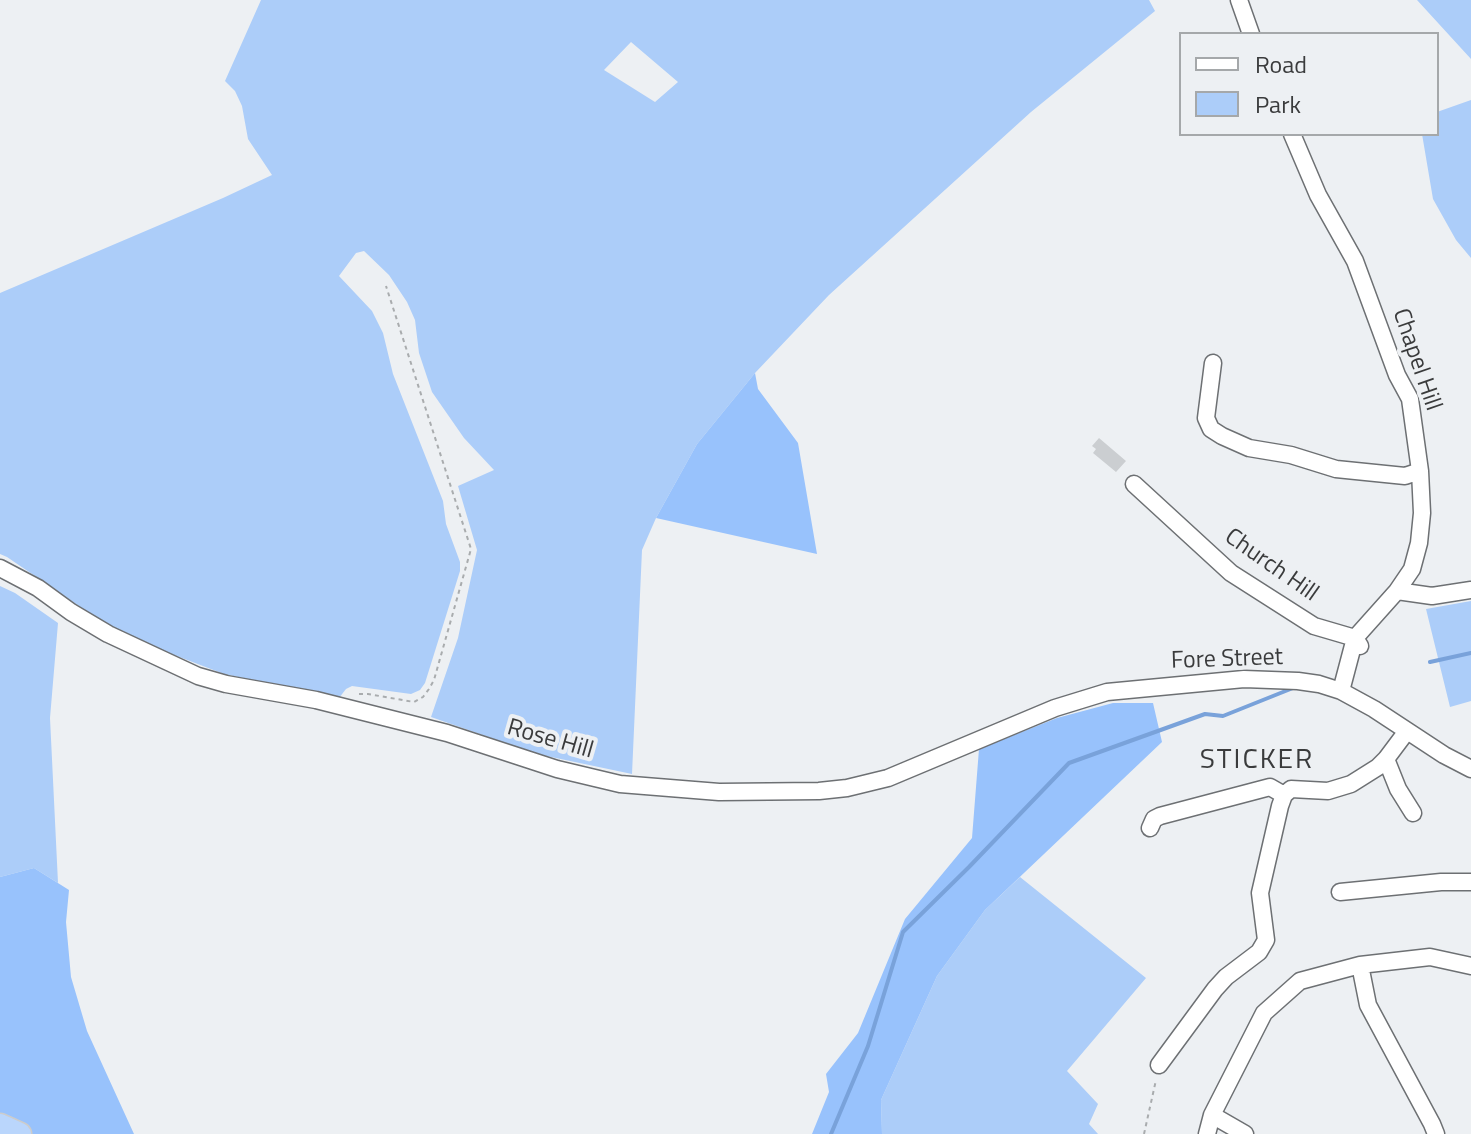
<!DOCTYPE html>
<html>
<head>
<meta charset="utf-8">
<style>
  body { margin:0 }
  #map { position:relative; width:1471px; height:1134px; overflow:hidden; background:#edf0f3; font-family:"Titillium Web",sans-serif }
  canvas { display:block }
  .legend { position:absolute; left:1179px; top:32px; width:260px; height:104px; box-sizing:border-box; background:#edf0f3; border:2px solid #a5a8aa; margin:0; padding:10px 14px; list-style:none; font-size:24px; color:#3a3b3c }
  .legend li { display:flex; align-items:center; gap:16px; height:40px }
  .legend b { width:40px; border:2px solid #a5a8aa }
</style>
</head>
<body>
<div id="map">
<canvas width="1471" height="1134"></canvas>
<ul class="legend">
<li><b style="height:10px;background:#fff"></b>Road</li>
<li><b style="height:22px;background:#accdf9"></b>Park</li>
</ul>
</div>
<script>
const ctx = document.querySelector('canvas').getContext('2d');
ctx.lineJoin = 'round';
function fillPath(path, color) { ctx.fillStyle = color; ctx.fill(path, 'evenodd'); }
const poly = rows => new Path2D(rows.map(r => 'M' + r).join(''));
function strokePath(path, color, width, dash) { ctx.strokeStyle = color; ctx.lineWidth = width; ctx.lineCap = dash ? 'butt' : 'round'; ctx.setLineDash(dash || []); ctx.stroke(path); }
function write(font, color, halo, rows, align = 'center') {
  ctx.font = font + ' "Titillium Web",sans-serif'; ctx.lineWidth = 8; ctx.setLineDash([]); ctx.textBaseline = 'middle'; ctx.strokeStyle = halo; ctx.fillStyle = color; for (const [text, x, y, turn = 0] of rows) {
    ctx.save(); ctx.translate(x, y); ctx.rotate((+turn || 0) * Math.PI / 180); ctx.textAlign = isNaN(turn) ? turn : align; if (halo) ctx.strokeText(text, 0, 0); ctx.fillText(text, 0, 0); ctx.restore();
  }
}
fillPath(poly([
  [261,0,1149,0,1155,11,1031,112,829,295,755,373,697,444,656,518,642,550,632,774,537,754,431,717,458,638,477,550,458,486,494,470,464,438,432,392,419,353,415,320,407,302,389,275,364,251,356,253,339,276,372,311,383,333,393,374,443,501,446,524,460,562,460,571,425,683,420,690,411,694,352,686,346,689,339,698,224,674,169,653,107,625,7,557,0,554,0,293,223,198,272,175,248,139,242,106,235,91,225,81],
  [631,42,678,82,655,102,604,70],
  [1417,0,1471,0,1471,59],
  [1471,100,1471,258,1456,240,1433,199,1422,134,1437,134,1437,112],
  [0,586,15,593,58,623,50,718,58,883,34,868,0,877],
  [1471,601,1471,701,1450,707,1426,609],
  [1020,877,1146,978,1067,1071,1098,1104,1089,1124,1098,1134,882,1134,881,1100,937,976,985,910]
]), '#accdf9');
fillPath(poly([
  [755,373,758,389,798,443,817,554,656,518,697,444],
  [1113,703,1153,703,1162,742,985,910,937,976,881,1100,882,1134,812,1134,829,1092,826,1074,858,1033,905,919,972,838,979,749,1057,718],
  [34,868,69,890,66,922,71,977,87,1031,134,1134,0,1134,0,877]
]), '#98c2fc');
strokePath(poly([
  [1430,662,1471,653],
  [831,1134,868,1046,903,932,969,867,1069,763,1205,714,1223,716,1293,688]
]), '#79a2da', 4);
fillPath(poly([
  [1099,438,1126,461,1116,472,1093,453,1096,449,1092,446]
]), '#cbced1');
const minor = poly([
  [1239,0,1251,34],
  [1292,134,1318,195,1355,261,1397,375,1410,399,1420,471,1422,513,1419,543,1412,569,1397,591,1355,638,1341,691],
  [1213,363,1206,418,1211,429,1222,436,1249,448,1291,455,1336,469,1405,476,1420,471],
  [1134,484,1231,573,1314,626,1355,638,1360,646],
  [0,568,38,588,71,612,108,634,198,676,226,684,316,700,447,733,557,769,620,784,719,792,819,791,847,788,888,778,1055,708,1107,692,1244,679,1298,681,1319,684,1341,691,1374,709,1444,755,1471,769],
  [1397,591,1432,596,1471,590],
  [1386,759,1398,789,1413,813],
  [1150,828,1154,819,1160,816,1270,787,1284,795],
  [1340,892,1441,882,1471,882],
  [1360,965,1368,1005,1432,1124,1436,1134],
  [1159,1065,1215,989,1226,977,1259,952,1266,940,1260,893,1280,806,1284,795,1291,789,1328,791,1351,784,1378,767,1386,759,1407,731],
  [1212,1115,1245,1134],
  [1207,1134,1212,1115,1264,1013,1300,981,1360,965,1430,957,1471,966]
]);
const highway = poly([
  [0,1125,20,1134]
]);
strokePath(minor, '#6d7073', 19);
strokePath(highway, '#ccc', 25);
strokePath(poly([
  [359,694,368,694,414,702,423,697,429,689,434,680,471,549,386,286],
  [1144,1134,1156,1080]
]), '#a9acae', 2, [4, 4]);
strokePath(minor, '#fff', 16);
strokePath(highway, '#bad6fc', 22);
write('24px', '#3a3b3c', '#edf0f3', [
  ["Chapel Hill",1416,360,71],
  ["Church Hill",1271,566,35],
  ["Fore Street",1227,660,-2],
  ["Rose Hill",550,740,16]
]);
ctx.letterSpacing = '2px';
write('28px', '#3a3b3c', '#edf0f3', [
  ["STICKER",1257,761]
]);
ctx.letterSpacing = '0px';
</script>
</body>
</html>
